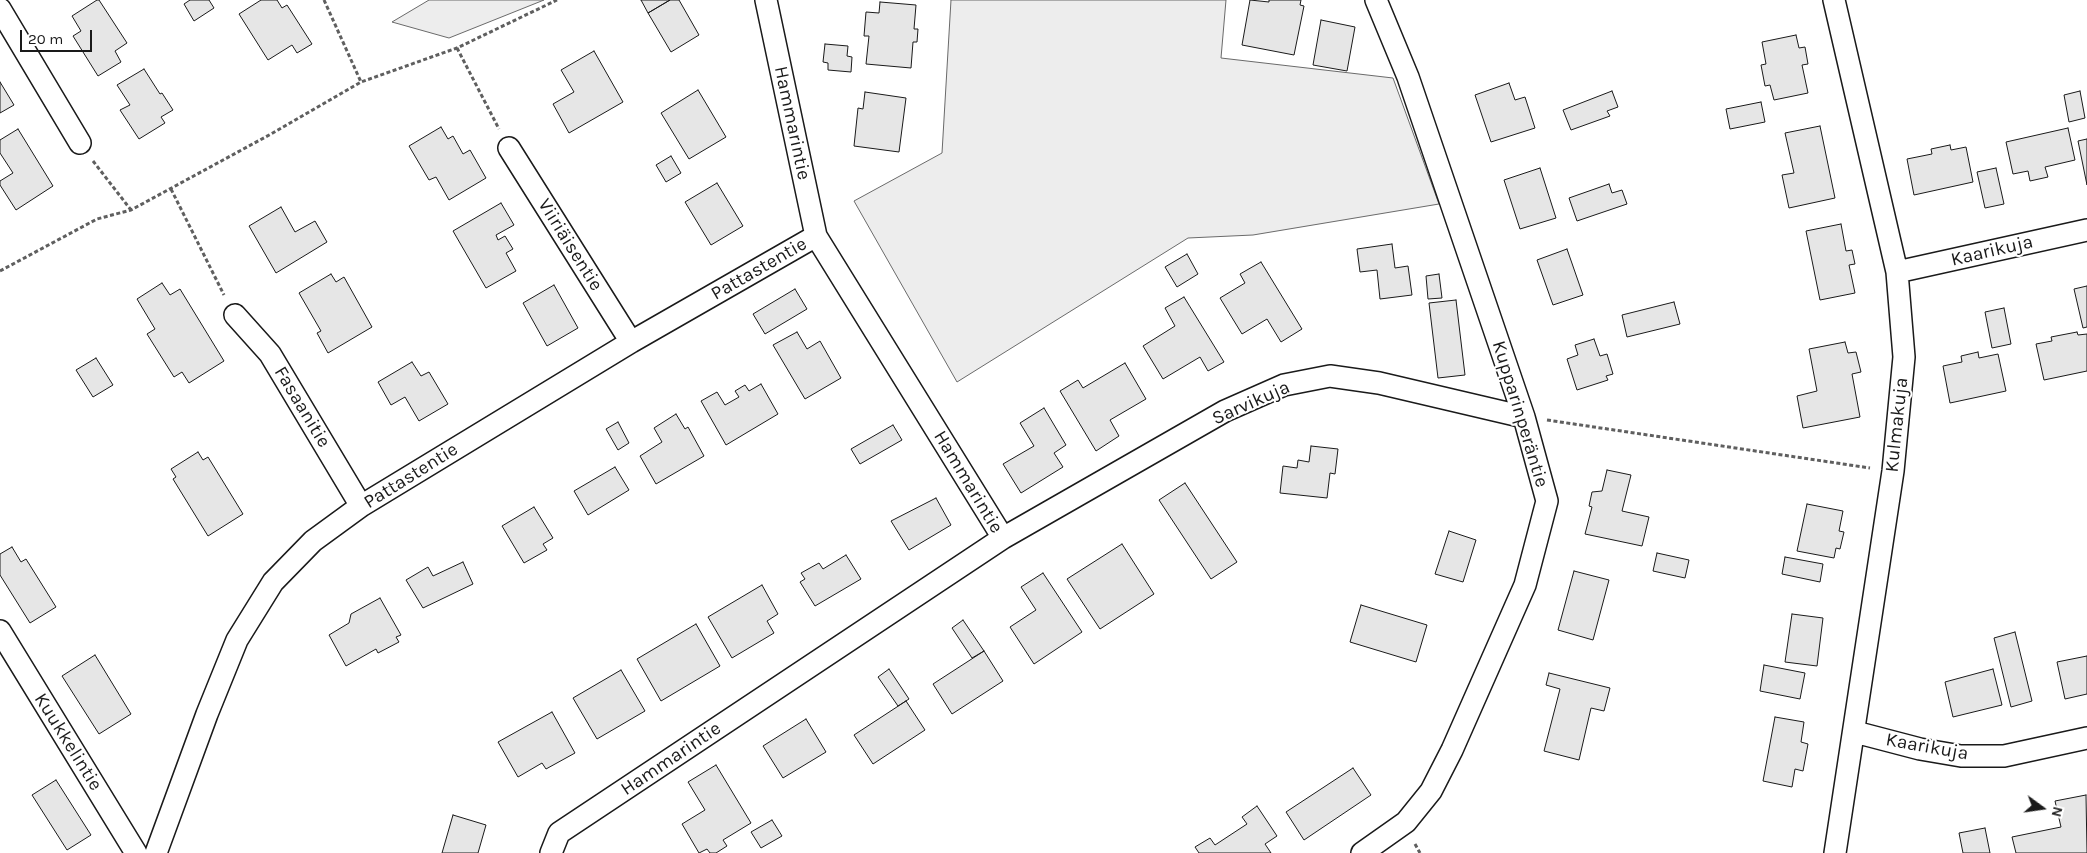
<!DOCTYPE html>
<html>
<head>
<meta charset="utf-8">
<style>
  body { margin:0 }
  #map { position:relative; width:2087px; height:853px; overflow:hidden; background:#fff; font-family:Karla,sans-serif }
  canvas { display:block }
  .north { position:absolute; left:2017px; top:783px; width:50px; height:50px; -webkit-text-stroke:4px #fff; paint-order:stroke; rotate:104deg; font-size:14px; font-weight:700; line-height:20px; text-align:center; color:#1a1a1a }
  .north::after { content:''; display:block; margin:auto; width:18px; height:22px; background:#1a1a1a; clip-path:polygon(50% 0,100% 100%,50% 72%,0 100%) }
  .scale { position:absolute; left:20px; top:30px; width:72px; height:22px; box-sizing:border-box; border:2px solid #1a1a1a; border-top:0; padding-left:6px; font-size:15px; line-height:18px; white-space:nowrap; color:#1a1a1a; -webkit-text-stroke:4px #fff; paint-order:stroke }
</style>
</head>
<body>
<div id="map">
<canvas width="2087" height="853"></canvas>
<div class="north">N</div>
<div class="scale">20 m</div>
</div>
<script>
const ctx = document.querySelector('canvas').getContext('2d');
ctx.lineJoin = 'round';
function fillPath(path, color) { ctx.fillStyle = color; ctx.fill(path, 'evenodd'); }
const poly = rows => new Path2D(rows.map(r => 'M' + r).join(''));
function strokePath(path, color, width, dash) { ctx.strokeStyle = color; ctx.lineWidth = width; ctx.lineCap = dash ? 'butt' : 'round'; ctx.setLineDash(dash || []); ctx.stroke(path); }
function write(font, color, halo, rows, align = 'center') {
  ctx.font = font + ' Karla,sans-serif'; ctx.lineWidth = 4; ctx.setLineDash([]); ctx.textBaseline = 'middle'; ctx.strokeStyle = halo; ctx.fillStyle = color; for (const [text, x, y, turn = 0] of rows) {
    ctx.save(); ctx.translate(x, y); ctx.rotate((+turn || 0) * Math.PI / 180); ctx.textAlign = isNaN(turn) ? turn : align; if (halo) ctx.strokeText(text, 0, 0); ctx.fillText(text, 0, 0); ctx.restore();
  }
}
const built = poly([
  [429,0,544,0,449,38,392,22,429,0],
  [951,0,1226,0,1221,58,1393,78,1439,204,1253,235,1188,238,957,382,854,201,942,153,951,0]
]);
fillPath(built, '#ededed');
strokePath(built, '#6a6a6a', 1);
const building = poly([
  [97,0,99,0,127,43,115,51,121,62,98,76,73,36,81,31,72,16,97,0],
  [190,0,209,0,214,8,194,21,184,4,190,0],
  [261,0,277,0,282,8,287,5,312,44,297,53,292,45,268,60,239,14,261,0],
  [641,0,670,0,648,13,641,0],
  [670,0,679,0,699,35,671,52,648,13,670,0],
  [1250,0,1269,2,1269,0,1301,0,1300,5,1304,6,1294,55,1242,45,1250,0],
  [880,2,916,5,914,29,918,29,917,42,913,42,911,68,866,64,869,36,864,36,866,12,879,13,880,2],
  [1321,20,1355,27,1347,71,1313,65,1321,20],
  [1796,35,1799,48,1805,47,1808,64,1802,65,1808,93,1774,100,1770,85,1765,86,1761,65,1766,64,1762,42,1796,35],
  [825,44,848,46,847,56,852,57,851,72,828,70,828,63,823,62,825,44],
  [594,51,623,102,569,133,553,104,574,92,561,70,594,51],
  [144,69,160,94,162,93,173,110,161,117,165,123,139,139,120,110,130,105,117,85,144,69],
  [0,82,14,105,0,113,0,82],
  [1509,83,1515,100,1525,97,1535,128,1491,142,1475,95,1509,83],
  [698,90,726,137,689,159,661,113,698,90],
  [1612,91,1618,107,1607,111,1610,116,1571,130,1563,110,1612,91],
  [2080,91,2085,118,2069,122,2064,95,2080,91],
  [865,92,906,98,899,152,854,146,858,108,863,109,865,92],
  [1761,102,1765,122,1730,129,1726,109,1761,102],
  [1820,126,1835,198,1789,208,1782,175,1794,173,1785,133,1820,126],
  [441,127,448,139,453,136,463,154,470,150,486,178,449,200,436,177,429,180,409,146,441,127],
  [2068,128,2075,160,2045,167,2048,177,2030,181,2028,171,2013,174,2006,142,2068,128],
  [18,129,53,186,16,210,0,185,0,181,13,173,0,153,0,140,18,129],
  [2087,139,2087,185,2078,141,2087,139],
  [1950,145,1951,150,1966,147,1973,182,1914,195,1907,159,1932,154,1931,149,1950,145],
  [671,156,681,173,666,182,656,165,671,156],
  [1540,168,1556,218,1520,229,1504,180,1540,168],
  [1996,168,2004,204,1985,208,1977,172,1996,168],
  [717,183,743,226,711,245,685,202,717,183],
  [1609,184,1612,193,1622,190,1627,204,1577,221,1569,198,1609,184],
  [501,203,514,225,496,235,498,240,505,236,513,249,506,253,516,271,486,288,453,231,501,203],
  [281,207,295,232,315,221,327,242,276,273,249,226,281,207],
  [1841,224,1846,251,1852,250,1855,264,1849,265,1855,293,1820,300,1806,231,1841,224],
  [1392,244,1395,268,1408,266,1412,295,1380,299,1377,270,1360,272,1357,249,1392,244],
  [1567,249,1583,295,1553,305,1537,260,1567,249],
  [1187,254,1198,274,1177,287,1165,267,1187,254],
  [1261,262,1302,329,1281,342,1267,319,1242,334,1220,298,1245,283,1240,274,1261,262],
  [331,274,336,282,344,277,372,327,328,353,317,333,321,331,299,293,331,274],
  [1439,274,1442,298,1428,299,1426,276,1439,274],
  [162,283,170,295,180,289,224,361,189,383,182,372,174,377,147,334,155,329,137,299,162,283],
  [554,285,578,328,547,346,523,303,554,285],
  [2087,286,2087,327,2083,328,2074,289,2087,286],
  [795,289,807,309,765,334,753,314,795,289],
  [1184,297,1224,362,1208,371,1200,357,1163,379,1143,346,1175,326,1165,308,1184,297],
  [1456,300,1465,375,1438,378,1429,303,1456,300],
  [1674,302,1680,324,1627,337,1622,315,1674,302],
  [2004,308,2011,344,1992,348,1985,312,2004,308],
  [797,332,807,349,820,341,841,378,805,399,773,345,797,332],
  [2077,332,2078,335,2087,334,2087,371,2044,380,2036,344,2052,341,2051,337,2077,332],
  [1594,339,1600,356,1607,354,1613,374,1606,376,1608,380,1577,390,1567,359,1578,355,1575,345,1594,339],
  [1845,342,1848,353,1856,352,1861,372,1852,374,1860,417,1803,428,1797,396,1817,391,1809,349,1845,342],
  [1978,352,1979,358,1998,354,2006,391,1950,403,1943,366,1962,362,1961,356,1978,352],
  [96,358,113,385,93,397,76,370,96,358],
  [412,362,421,376,429,372,448,404,419,421,405,397,391,405,378,382,412,362],
  [1125,363,1146,399,1110,420,1119,436,1096,451,1060,391,1078,380,1083,388,1125,363],
  [761,384,778,414,726,445,701,401,717,392,725,405,739,397,735,391,745,385,749,391,761,384],
  [1044,408,1066,445,1054,453,1063,467,1021,493,1003,464,1034,446,1020,423,1044,408],
  [676,414,685,429,688,427,704,456,656,484,640,456,662,442,654,428,676,414],
  [618,422,629,443,618,450,606,429,618,422],
  [893,425,902,440,860,464,851,449,893,425],
  [1311,446,1338,449,1335,474,1330,473,1327,498,1280,493,1283,466,1297,468,1298,460,1309,462,1311,446],
  [198,452,203,460,208,457,243,514,208,536,173,479,176,477,171,469,198,452],
  [615,467,629,490,588,515,574,491,615,467],
  [1607,470,1631,475,1622,511,1649,517,1642,546,1585,534,1592,507,1589,506,1592,492,1602,491,1607,470],
  [1185,483,1237,562,1211,579,1159,500,1185,483],
  [936,498,951,525,909,550,891,521,936,498],
  [1807,504,1843,511,1839,531,1844,532,1840,549,1836,548,1834,558,1797,551,1807,504],
  [534,507,553,538,543,544,547,550,524,563,502,526,534,507],
  [1449,531,1476,540,1463,582,1435,574,1449,531],
  [1122,544,1154,594,1100,629,1067,579,1122,544],
  [12,547,21,562,26,559,56,607,30,623,0,575,0,554,12,547],
  [1657,553,1689,560,1685,578,1653,571,1657,553],
  [846,555,861,579,815,606,800,582,805,579,801,573,819,563,823,569,846,555],
  [1785,557,1823,564,1820,582,1782,574,1785,557],
  [463,562,473,584,423,608,406,580,428,567,433,576,463,562],
  [1574,571,1609,580,1593,640,1558,630,1574,571],
  [1043,573,1082,632,1034,664,1010,627,1036,610,1021,587,1043,573],
  [762,585,778,614,767,621,774,633,732,658,708,617,762,585],
  [380,598,401,635,396,637,399,642,378,653,376,649,346,666,329,635,349,623,351,614,380,598],
  [1361,605,1427,625,1416,662,1350,642,1361,605],
  [1792,614,1823,618,1817,666,1785,662,1792,614],
  [963,620,984,651,972,658,952,628,963,620],
  [696,624,720,666,661,701,637,659,696,624],
  [2015,632,2032,701,2011,707,1994,638,2015,632],
  [984,651,1003,681,952,714,933,684,984,651],
  [95,655,131,714,99,734,62,676,95,655],
  [2087,656,2087,694,2065,699,2057,662,2087,656],
  [1764,665,1805,673,1800,699,1760,691,1764,665],
  [889,669,909,699,898,706,878,677,889,669],
  [1993,669,2002,705,1953,717,1945,682,1993,669],
  [621,670,645,711,597,739,573,698,621,670],
  [1549,673,1610,688,1604,711,1591,708,1579,760,1544,751,1560,689,1546,685,1549,673],
  [906,701,925,730,873,764,854,735,906,701],
  [552,712,575,753,546,769,542,763,518,777,498,742,552,712],
  [1775,717,1804,722,1801,742,1808,744,1803,771,1795,769,1792,787,1763,781,1775,717],
  [806,719,826,752,783,778,763,746,806,719],
  [716,765,751,823,723,840,727,846,716,853,710,853,707,849,699,853,682,824,705,810,688,782,716,765],
  [1353,768,1371,795,1304,840,1286,812,1353,768],
  [56,780,91,835,67,850,32,795,56,780],
  [2086,795,2087,853,2016,853,2012,837,2061,827,2055,801,2086,795],
  [1257,806,1277,836,1265,844,1271,853,1199,853,1195,847,1210,838,1215,845,1247,824,1242,817,1257,806],
  [453,815,486,825,478,853,442,853,453,815],
  [772,820,782,836,761,848,751,832,772,820],
  [1985,828,1990,853,1963,853,1959,833,1985,828]
]);
fillPath(building, '#e6e6e6');
strokePath(building, '#1a1a1a', 1);
const minor = poly([
  [1834,0,1897,272,1904,357,1893,471,1835,853],
  [0,9,80,143],
  [509,148,631,342],
  [1897,272,2087,230],
  [235,315,270,354,361,506],
  [1003,538,1225,411,1284,385,1330,376,1379,383,1524,417],
  [0,631,136,853],
  [1855,732,1920,749,1961,756,2004,756,2087,738],
  [156,853,207,714,237,640,273,582,313,541,361,506,631,342,816,236],
  [551,853,559,833,1003,538,816,236,766,0],
  [1362,853,1406,822,1431,791,1452,750,1525,585,1547,501,1524,417,1408,77,1376,0]
]);
strokePath(minor, '#1a1a1a', 24);
strokePath(poly([
  [324,0,361,82],
  [457,48,499,129],
  [93,161,131,210],
  [171,189,224,295],
  [0,271,97,219,131,210,271,134,361,82,457,48,557,0],
  [1547,420,1870,468],
  [1415,844,1420,853]
]), '#5f5f5f', 3, [4, 2.5]);
strokePath(minor, '#fff', 21);
write('19px', '#1a1a1a', '#fff', [
  ["Hammarintie",792,123,78],
  ["Viiriäisentie",570,245,58],
  ["Kaarikuja",1992,251,-13],
  ["Pattastentie",759,269,-30],
  ["Sarvikuja",1251,403,-24],
  ["Fasaanitie",302,407,59],
  ["Kupparinperäntie",1520,414,73],
  ["Kulmakuja",1897,425,-84],
  ["Pattastentie",411,476,-32],
  ["Hammarintie",968,482,59],
  ["Kuukkelintie",68,742,58],
  ["Kaarikuja",1927,747,10],
  ["Hammarintie",671,759,-34]
]);
</script>
</body>
</html>
